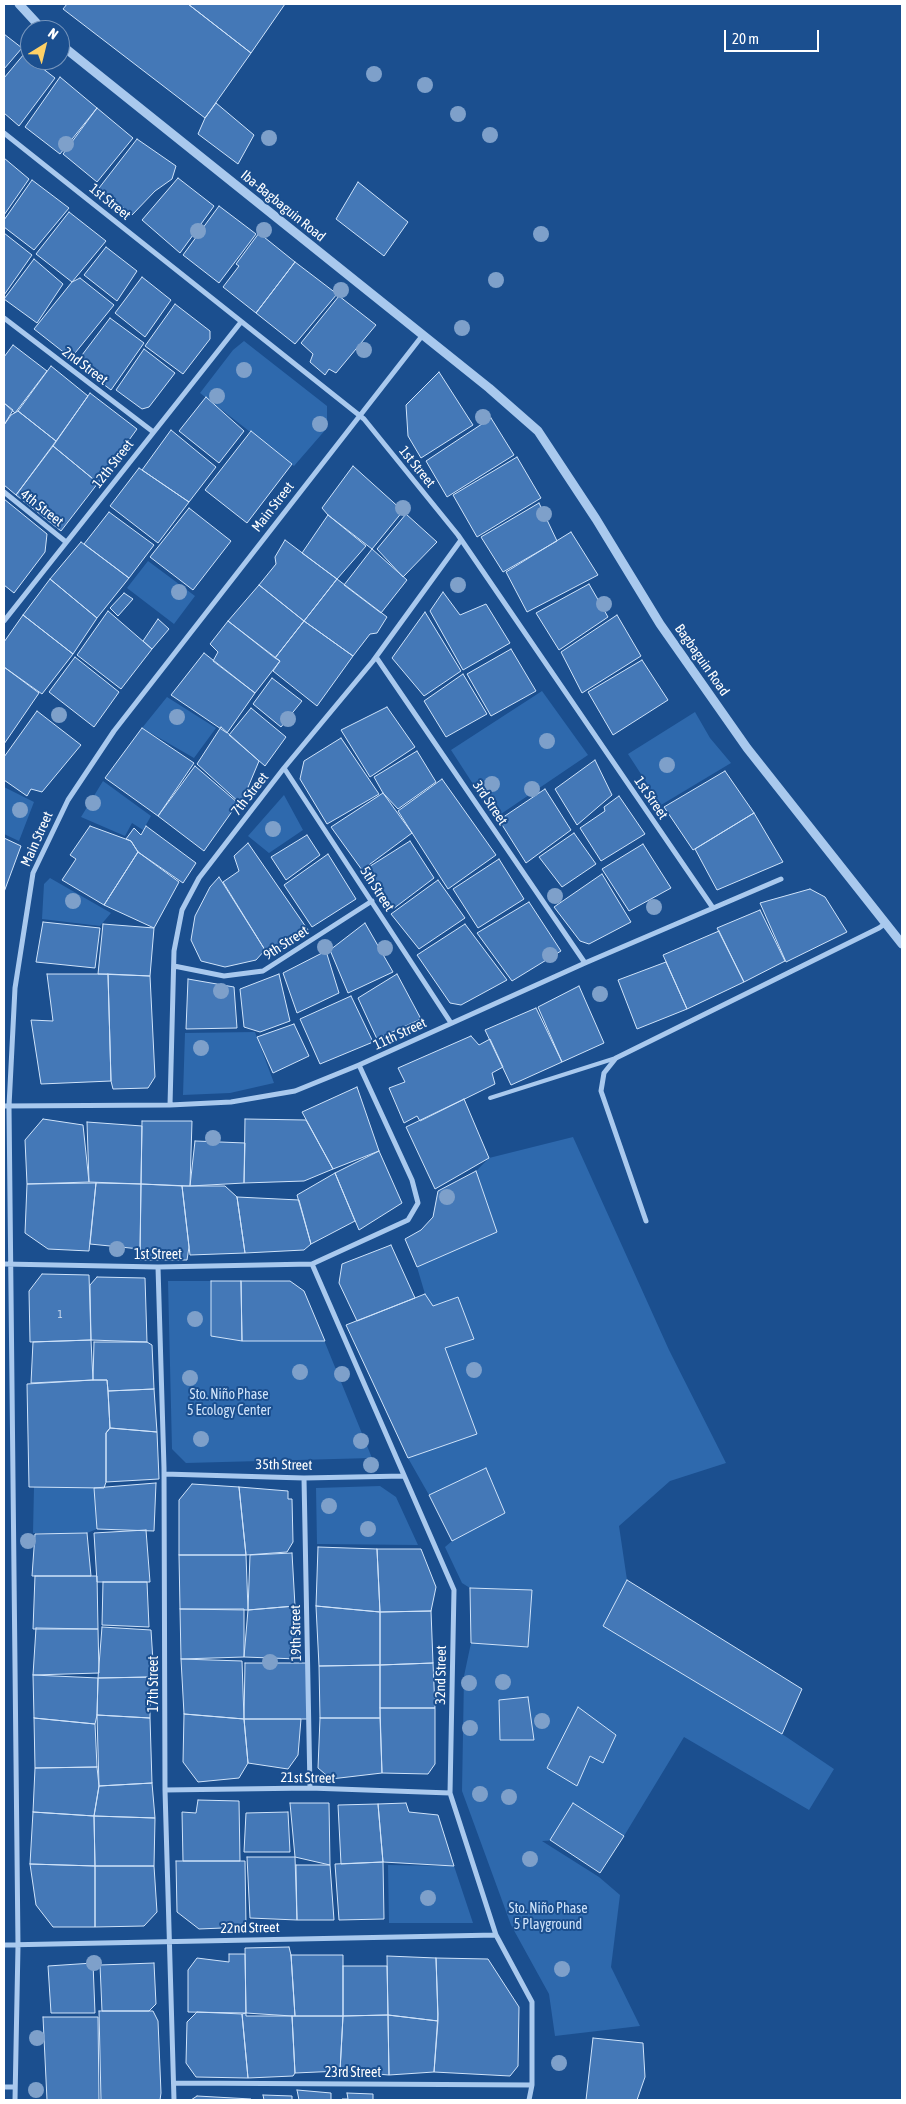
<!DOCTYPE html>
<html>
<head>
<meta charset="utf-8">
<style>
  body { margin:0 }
  #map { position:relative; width:906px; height:2104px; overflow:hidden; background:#1b4f8f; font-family:"Asap Condensed",sans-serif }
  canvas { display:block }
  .frame { position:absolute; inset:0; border:5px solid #fff; pointer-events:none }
  .north { position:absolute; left:20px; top:20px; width:50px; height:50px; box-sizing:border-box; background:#1b4f8f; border:1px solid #7695bc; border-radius:50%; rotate:36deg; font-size:14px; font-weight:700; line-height:20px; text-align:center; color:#fff }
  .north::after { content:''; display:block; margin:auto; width:18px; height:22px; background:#ffd166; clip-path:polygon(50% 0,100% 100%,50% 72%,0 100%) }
  .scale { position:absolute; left:724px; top:30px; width:95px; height:22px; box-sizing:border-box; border:2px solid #fff; border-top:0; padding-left:6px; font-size:15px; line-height:18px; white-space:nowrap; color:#fff; -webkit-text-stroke:4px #1b4f8f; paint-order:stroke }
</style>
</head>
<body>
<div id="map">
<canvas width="906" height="2104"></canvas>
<div class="frame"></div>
<div class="north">N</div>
<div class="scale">20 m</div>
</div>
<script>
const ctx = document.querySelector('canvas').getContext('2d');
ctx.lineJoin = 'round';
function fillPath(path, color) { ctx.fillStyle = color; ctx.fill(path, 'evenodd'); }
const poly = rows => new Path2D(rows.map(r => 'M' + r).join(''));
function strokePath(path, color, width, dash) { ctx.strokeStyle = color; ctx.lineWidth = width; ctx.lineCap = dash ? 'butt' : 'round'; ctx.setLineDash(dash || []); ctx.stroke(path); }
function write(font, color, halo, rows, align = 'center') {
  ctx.font = font + ' "Asap Condensed",sans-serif'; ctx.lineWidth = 4; ctx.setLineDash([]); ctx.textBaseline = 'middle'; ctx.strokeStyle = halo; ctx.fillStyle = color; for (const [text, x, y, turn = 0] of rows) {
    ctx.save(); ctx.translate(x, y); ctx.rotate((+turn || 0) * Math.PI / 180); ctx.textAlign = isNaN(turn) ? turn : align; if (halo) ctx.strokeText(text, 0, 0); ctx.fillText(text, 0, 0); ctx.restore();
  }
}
fillPath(poly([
  [244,341,327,406,327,428,294,466,200,393,233,350],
  [148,561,195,596,174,624,127,588],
  [542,691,588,755,495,818,451,750],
  [167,697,216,728,194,758,142,728],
  [695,712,710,738,731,763,661,805,628,754],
  [103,781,151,816,143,830,132,823,125,836,81,817],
  [4,787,34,802,19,841,4,834],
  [284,795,303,830,269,853,248,836],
  [50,878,111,913,100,926,42,919,44,884],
  [255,1032,274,1083,230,1093,183,1095,185,1033],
  [573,1137,669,1350,726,1463,670,1481,619,1526,627,1580,603,1626,782,1734,834,1769,809,1810,684,1737,624,1836,542,1841,599,1877,620,1895,611,1967,640,2026,555,2036,549,1994,511,1925,462,1791,464,1676,471,1643,528,1647,532,1590,470,1588,462,1583,445,1547,452,1541,504,1513,486,1469,429,1495,408,1458,477,1434,445,1348,474,1338,458,1297,433,1306,425,1294,417,1267,497,1232,476,1171,489,1158],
  [168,1281,290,1281,304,1291,372,1458,186,1463,172,1449],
  [380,1486,396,1497,418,1545,317,1544,316,1488],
  [34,1487,94,1488,97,1529,87,1533,33,1533],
  [388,1865,454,1866,473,1923,389,1923]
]), '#2e69ad');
const building = poly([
  [67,4,188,4,251,53,205,118,63,9,67,4],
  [188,4,285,4,251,53,188,4],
  [4,34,22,48,4,69,4,34],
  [24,54,55,78,19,126,4,113,4,78,24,54],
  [60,77,97,108,60,154,25,127,60,77],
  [216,103,254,135,238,164,198,134,205,118,216,103],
  [97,108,133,138,97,182,63,154,97,108],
  [137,139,176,166,172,179,155,191,132,215,99,188,137,139],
  [4,158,29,179,4,215,4,158],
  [178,178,214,206,180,253,142,220,178,178],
  [32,180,69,208,34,250,4,227,4,220,32,180],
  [358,182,408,222,384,256,336,219,358,182],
  [219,206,256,234,219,283,183,255,219,206],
  [69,212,106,241,72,282,36,254,69,212],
  [4,233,32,255,4,295,4,233],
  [259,233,295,262,256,313,223,287,239,266,236,264,259,233],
  [106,247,137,271,117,301,84,275,106,247],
  [34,259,63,284,37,323,4,299,34,259],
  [295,262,337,294,295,344,256,313,295,262],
  [142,277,171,300,145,337,115,313,142,277],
  [80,278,114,305,71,358,34,329,72,282,80,278],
  [339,296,376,325,336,373,329,369,325,375,310,362,313,354,301,343,339,296],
  [175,304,210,331,210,339,183,374,145,346,175,304],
  [110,318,144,343,111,390,76,363,110,318],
  [13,345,47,371,15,413,4,403,4,357,13,345],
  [144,349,175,373,149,407,142,409,116,390,144,349],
  [51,366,88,396,56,441,18,411,51,366],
  [439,372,473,425,421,458,408,436,406,405,439,372],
  [90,393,137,429,98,483,53,446,90,393],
  [206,397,244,431,219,463,179,431,206,397],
  [4,403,13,410,4,425,4,403],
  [18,411,56,441,16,495,4,485,4,425,11,415,18,411],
  [491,418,514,455,447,497,426,461,491,418],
  [171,430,216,467,189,502,142,470,171,430],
  [251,431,292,464,247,523,205,490,251,431],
  [53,446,98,483,61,531,16,495,53,446],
  [517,457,541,498,477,537,453,495,517,457],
  [353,466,403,511,372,549,328,515,322,508,353,466],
  [139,468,189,502,158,543,110,506,139,468],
  [4,499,47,534,45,552,14,593,4,585,4,499],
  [539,503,557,541,503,572,481,537,539,503],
  [189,508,231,541,193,590,150,557,189,508],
  [109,512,154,545,129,578,84,544,109,512],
  [406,514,437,542,403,577,377,549,406,514],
  [328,515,366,546,337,579,302,553,328,515],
  [571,532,598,575,527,612,506,572,571,532],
  [285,540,337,579,304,621,259,585,276,564,275,557,285,540],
  [81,542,129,578,97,618,50,579,81,542],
  [372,549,407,580,381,613,344,585,372,549],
  [50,579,97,618,73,654,23,615,50,579],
  [337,579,387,617,377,633,370,634,353,656,304,621,337,579],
  [589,584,608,617,559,650,536,613,589,584],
  [259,585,304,621,275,658,228,621,259,585],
  [443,592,460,615,486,604,510,643,463,670,430,611,443,592],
  [124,593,133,599,118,616,110,608,124,593],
  [108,611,152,649,121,689,77,655,108,611],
  [425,612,461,671,424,696,392,658,425,612],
  [23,615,73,654,42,694,4,667,4,642,23,615],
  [617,615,641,656,582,693,561,652,617,615],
  [158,619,169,629,152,649,143,641,158,619],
  [228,621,280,661,255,693,213,661,218,652,210,644,228,621],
  [304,621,353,656,317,706,273,671,280,661,275,658,304,621],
  [511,649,536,691,491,716,467,674,511,649],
  [204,653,255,693,227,733,171,695,204,653],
  [75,657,119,692,94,727,49,692,75,657],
  [642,660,668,700,613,735,588,692,642,660],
  [4,667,39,693,4,744,4,667],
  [463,674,487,714,446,737,424,701,463,674],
  [272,678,302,701,281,727,253,704,272,678],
  [387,707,415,747,370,777,341,730,387,707],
  [251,708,286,737,265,766,229,735,251,708],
  [37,711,81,745,42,792,31,789,27,796,4,780,4,757,37,711],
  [221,727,259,761,241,804,197,764,221,727],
  [142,728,194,763,158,816,105,778,142,728],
  [341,738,379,794,327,824,300,779,304,761,341,738],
  [417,751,436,782,398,809,383,793,374,777,417,751],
  [595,760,612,795,577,825,555,789,595,760],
  [195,766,238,803,204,851,158,816,195,766],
  [725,771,754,813,693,850,664,807,725,771],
  [442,779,496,855,448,889,398,811,442,779],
  [545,789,571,830,526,863,499,820,545,789],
  [383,793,412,833,362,870,331,827,383,793],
  [619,796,645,834,601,861,580,828,605,811,604,807,619,796],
  [754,813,783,862,717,890,695,849,754,813],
  [90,826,131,841,138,852,104,905,62,880,76,859,70,855,90,826],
  [146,826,196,863,183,883,138,852,131,841,126,839,134,828,141,835,146,826],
  [574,833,596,864,562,887,539,857,574,833],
  [307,835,320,855,286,880,271,857,307,835],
  [4,838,21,846,4,892,4,838],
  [410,841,434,878,393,909,364,870,410,841],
  [248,843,308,930,271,953,265,950,223,882,239,871,234,856,248,843],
  [643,844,671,888,629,911,602,869,643,844],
  [138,852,179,882,154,928,104,905,138,852],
  [328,854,356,899,312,927,284,885,328,854],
  [499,859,524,899,478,928,453,889,499,859],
  [602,874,631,922,589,944,580,941,554,907,602,874],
  [219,877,265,950,256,960,225,967,201,961,191,940,195,916,210,887,219,877],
  [438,880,465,918,419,949,391,914,438,880],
  [810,889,825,897,847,932,786,962,760,903,810,889],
  [529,902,561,951,512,981,477,933,529,902],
  [760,910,785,961,744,982,717,928,760,910],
  [43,922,100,928,95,968,36,962,43,922],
  [365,923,393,972,348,993,330,950,365,923],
  [103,924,154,928,150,976,98,974,103,924],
  [465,924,507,980,461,1005,450,1003,417,955,465,924],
  [719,931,744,982,687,1009,663,955,719,931],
  [326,951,339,993,297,1013,283,973,326,951],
  [666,962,687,1009,637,1029,618,980,666,962],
  [47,974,108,974,111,1081,41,1084,31,1020,53,1021,47,974],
  [108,974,150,976,155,1077,148,1088,113,1089,111,1081,108,974],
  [279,974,290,1021,260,1032,244,1027,240,989,279,974],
  [397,974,421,1019,377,1039,358,998,397,974],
  [188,979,234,987,237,1028,186,1029,188,979],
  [579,986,604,1043,562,1062,538,1007,579,986],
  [351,996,373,1042,320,1064,300,1019,351,996],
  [536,1008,562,1062,511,1085,485,1030,536,1008],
  [294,1024,309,1056,273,1073,257,1037,294,1024],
  [471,1036,479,1045,490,1039,503,1067,492,1073,495,1084,420,1121,417,1116,404,1123,389,1088,405,1082,398,1068,471,1036],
  [357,1087,379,1151,333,1169,302,1112,357,1087],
  [464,1099,489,1158,435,1189,406,1127,464,1099],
  [43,1119,83,1125,89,1182,27,1184,25,1140,43,1119],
  [245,1119,306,1120,333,1169,304,1181,244,1183,245,1119],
  [142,1121,192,1121,190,1186,141,1184,142,1121],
  [87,1122,142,1126,141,1184,89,1182,87,1122],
  [195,1141,245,1143,244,1183,190,1186,195,1141],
  [379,1151,402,1203,359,1230,335,1173,379,1151],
  [476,1171,497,1232,417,1267,405,1239,421,1230,433,1217,438,1191,476,1171],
  [335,1173,355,1221,311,1244,297,1195,335,1173],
  [96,1183,141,1184,140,1249,90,1244,96,1183],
  [96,1183,89,1251,48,1249,25,1233,27,1184,96,1183],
  [141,1184,182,1186,189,1247,187,1260,140,1260,141,1184],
  [182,1186,225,1186,237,1197,245,1253,190,1255,182,1186],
  [237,1197,299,1200,311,1244,304,1250,245,1253,237,1197],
  [391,1245,415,1298,357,1321,339,1283,342,1264,391,1245],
  [42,1274,89,1275,91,1340,30,1342,29,1291,42,1274],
  [97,1277,145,1278,147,1342,91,1340,90,1285,97,1277],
  [211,1281,241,1281,242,1341,211,1336,211,1281],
  [241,1281,290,1281,304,1291,325,1341,242,1341,241,1281],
  [425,1294,433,1306,458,1297,474,1339,445,1348,477,1434,408,1458,346,1325,425,1294],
  [91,1340,93,1380,31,1383,33,1342,91,1340],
  [94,1342,147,1342,152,1345,154,1389,108,1391,107,1380,93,1380,94,1342],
  [93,1380,107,1380,108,1391,110,1428,106,1433,106,1482,104,1488,29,1487,27,1384,93,1380],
  [154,1389,157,1432,110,1428,108,1391,154,1389],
  [110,1428,157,1432,159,1479,106,1482,106,1433,110,1428],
  [486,1468,505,1513,452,1541,429,1495,486,1468],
  [156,1483,154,1531,97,1529,94,1488,156,1483],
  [192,1484,239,1487,246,1555,179,1555,179,1500,192,1484],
  [239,1487,288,1491,288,1499,292,1499,293,1542,287,1552,246,1555,239,1487],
  [146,1530,150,1582,97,1582,94,1533,146,1530],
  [87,1533,91,1576,32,1576,35,1534,87,1533],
  [318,1547,377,1549,380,1612,316,1606,318,1547],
  [377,1549,421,1549,436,1587,431,1611,380,1612,377,1549],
  [292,1553,295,1606,248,1610,250,1555,292,1553],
  [179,1555,246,1555,248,1610,180,1609,179,1555],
  [35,1576,97,1576,98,1629,33,1629,35,1576],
  [627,1580,802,1689,782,1734,603,1626,627,1580],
  [103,1582,147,1582,149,1627,102,1625,103,1582],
  [470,1588,532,1590,528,1647,471,1643,470,1588],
  [295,1606,298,1659,244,1657,248,1610,295,1606],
  [316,1606,380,1612,380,1665,319,1666,316,1606],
  [180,1609,244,1609,244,1657,181,1659,180,1609],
  [431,1611,433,1663,380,1665,380,1612,431,1611],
  [102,1627,151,1630,154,1677,98,1678,102,1627],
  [36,1628,98,1629,99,1673,33,1675,36,1628],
  [181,1659,242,1661,244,1719,184,1714,181,1659],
  [245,1663,308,1663,309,1719,244,1719,245,1663],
  [433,1663,435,1708,380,1708,380,1665,433,1663],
  [380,1665,380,1718,320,1718,319,1666,380,1665],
  [33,1675,98,1678,97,1715,95,1724,34,1718,33,1675],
  [150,1677,150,1718,97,1715,98,1678,150,1677],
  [528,1697,534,1740,500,1740,499,1700,528,1697],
  [578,1707,616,1735,603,1763,590,1756,577,1786,547,1768,578,1707],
  [380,1708,435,1708,435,1764,428,1774,382,1773,380,1708],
  [184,1714,244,1719,248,1763,239,1778,198,1782,183,1762,184,1714],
  [97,1715,150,1718,152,1783,99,1786,97,1715],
  [34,1718,95,1724,97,1767,35,1768,34,1718],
  [320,1718,380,1718,382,1773,331,1779,318,1768,320,1718],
  [244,1719,301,1719,298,1755,288,1769,248,1763,244,1719],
  [97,1767,99,1786,94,1816,33,1812,35,1768,97,1767],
  [152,1783,155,1818,94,1816,99,1786,152,1783],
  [198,1800,239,1801,240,1861,183,1861,182,1812,196,1813,198,1800],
  [290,1803,329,1803,330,1865,295,1857,290,1803],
  [406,1803,409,1812,438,1815,454,1866,383,1862,378,1804,406,1803],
  [573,1803,624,1836,600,1873,550,1840,573,1803],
  [378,1804,383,1862,341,1864,338,1805,378,1804],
  [33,1812,94,1816,95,1866,30,1864,33,1812],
  [288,1812,290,1852,244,1852,246,1813,288,1812],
  [94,1816,155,1818,154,1866,95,1866,94,1816],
  [247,1857,295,1857,297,1920,250,1918,247,1857],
  [176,1861,245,1861,246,1927,199,1929,177,1912,176,1861],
  [383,1862,384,1919,339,1920,335,1864,383,1862],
  [30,1864,95,1866,95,1927,53,1927,36,1905,30,1864],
  [296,1865,330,1865,334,1920,297,1920,296,1865],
  [95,1866,154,1866,157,1912,144,1926,95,1927,95,1866],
  [289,1947,291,1955,295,2016,246,2016,245,1948,289,1947],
  [229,1954,245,1954,246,2013,188,2012,188,1970,197,1958,229,1962,229,1954],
  [291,1955,343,1955,343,2016,295,2016,291,1955],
  [387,1956,436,1958,438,2021,388,2015,387,1956],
  [436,1958,488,1959,519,2007,518,2066,510,2076,434,2072,438,2014,436,1958],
  [93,1963,95,2013,51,2013,48,1966,93,1963],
  [154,1963,156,2004,149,2011,102,2011,100,1965,154,1963],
  [343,1966,387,1966,388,2015,343,2016,343,1966],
  [99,2011,153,2011,158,2021,161,2093,160,2100,101,2100,99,2011],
  [197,2012,242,2014,248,2078,196,2077,186,2063,187,2022,197,2012],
  [246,2013,292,2016,295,2073,293,2076,248,2078,242,2014,246,2013],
  [388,2015,438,2021,434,2072,389,2075,388,2015],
  [388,2015,389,2075,340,2071,343,2016,388,2015],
  [292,2016,343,2016,340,2071,295,2073,292,2016],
  [43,2017,98,2017,99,2100,47,2100,43,2017],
  [593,2038,643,2043,645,2077,637,2100,586,2100,593,2038],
  [297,2090,331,2093,331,2100,299,2100,297,2090],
  [347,2093,373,2094,373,2100,341,2100,342,2099,348,2099,347,2093],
  [263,2095,292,2096,292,2100,264,2100,263,2095],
  [197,2096,251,2099,251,2100,191,2100,197,2096]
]);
fillPath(building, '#4478b7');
strokePath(building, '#cfe3fa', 1);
strokePath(poly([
  [490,1098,616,1058]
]), '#a9c9ee', 4);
strokePath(poly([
  [4,133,364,419,458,535,713,908],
  [4,318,152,431],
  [4,492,66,542],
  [4,621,241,322],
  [376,657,585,963],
  [284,768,451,1023],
  [174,966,224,976,263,971,372,901],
  [170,1105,174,951,182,910,199,878,284,768,373,661,461,540],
  [4,1106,170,1105,231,1102,295,1091,359,1065,585,963,781,879],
  [646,1221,601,1091,604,1073,616,1058,879,928,886,923],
  [4,1264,158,1267,312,1264,408,1220,418,1203,412,1180,359,1065],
  [312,1264,454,1590,450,1793,496,1935,532,2002,532,2085,529,2100],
  [158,1267,164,1468,165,1790,174,2100],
  [164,1474,304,1478,404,1476],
  [304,1478,310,1788],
  [165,1790,310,1788,450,1793],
  [4,1945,496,1935],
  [175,2083,532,2085],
  [4,2087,15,2087],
  [15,2100,18,1946,9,1106,15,988,33,873,68,800,114,731,422,336]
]), '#a9c9ee', 5);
strokePath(poly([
  [19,4,43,30],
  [60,44,489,388,538,431,596,519,660,624,747,748,902,944]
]), '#a9c9ee', 9);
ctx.fillStyle = '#7ea0ca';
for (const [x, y] of [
  [374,74],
  [425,85],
  [458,114],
  [490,135],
  [269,138],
  [66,144],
  [264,230],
  [198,231],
  [541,234],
  [496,280],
  [341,290],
  [462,328],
  [364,350],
  [244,370],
  [217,396],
  [483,417],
  [320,424],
  [403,508],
  [544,514],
  [458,585],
  [179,592],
  [604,604],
  [59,715],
  [177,717],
  [288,719],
  [547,741],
  [667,765],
  [492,784],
  [532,789],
  [93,803],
  [20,810],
  [273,829],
  [555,896],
  [73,901],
  [654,907],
  [325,947],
  [385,948],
  [550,955],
  [221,991],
  [600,994],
  [201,1048],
  [213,1138],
  [447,1197],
  [117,1249],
  [195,1319],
  [474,1370],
  [300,1372],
  [342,1374],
  [190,1378],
  [201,1439],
  [361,1441],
  [371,1465],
  [329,1506],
  [368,1529],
  [28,1541],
  [270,1662],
  [503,1682],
  [469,1683],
  [542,1721],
  [470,1728],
  [480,1794],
  [509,1797],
  [530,1859],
  [428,1898],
  [94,1963],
  [562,1969],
  [37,2038],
  [559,2063],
  [36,2090]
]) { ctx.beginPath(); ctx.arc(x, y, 8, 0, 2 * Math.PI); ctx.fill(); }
write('11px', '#d0dded', null, [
  ["1",60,1315]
]);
write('14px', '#fff', '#1b4f8f', [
  ["1st Street",110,202,39],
  ["Iba-Bagbaguin Road",283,206,39],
  ["2nd Street",85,366,37],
  ["12th Street",113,464,-52],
  ["1st Street",417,467,51],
  ["Main Street",273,507,-52],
  ["4th Street",42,508,38],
  ["Bagbaguin Road",702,660,55],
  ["7th Street",250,794,-52],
  ["1st Street",651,798,56],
  ["3rd Street",490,803,56],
  ["Main Street",37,839,-66],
  ["5th Street",377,889,57],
  ["9th Street",286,943,-33],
  ["11th Street",400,1034,-25],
  ["1st Street",158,1255],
  ["35th Street",284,1465,1],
  ["19th Street",296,1633,-91],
  ["32nd Street",441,1675,-89],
  ["17th Street",154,1684,-90],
  ["21st Street",308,1778,1],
  ["22nd Street",250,1928,-1],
  ["23rd Street",353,2073]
]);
write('14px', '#cfe3fa', '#1b4f8f', [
  ["Sto. Niño Phase",229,1395],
  ["5 Ecology Center",229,1411],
  ["Sto. Niño Phase",548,1909],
  ["5 Playground",548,1925]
]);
</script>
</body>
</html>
